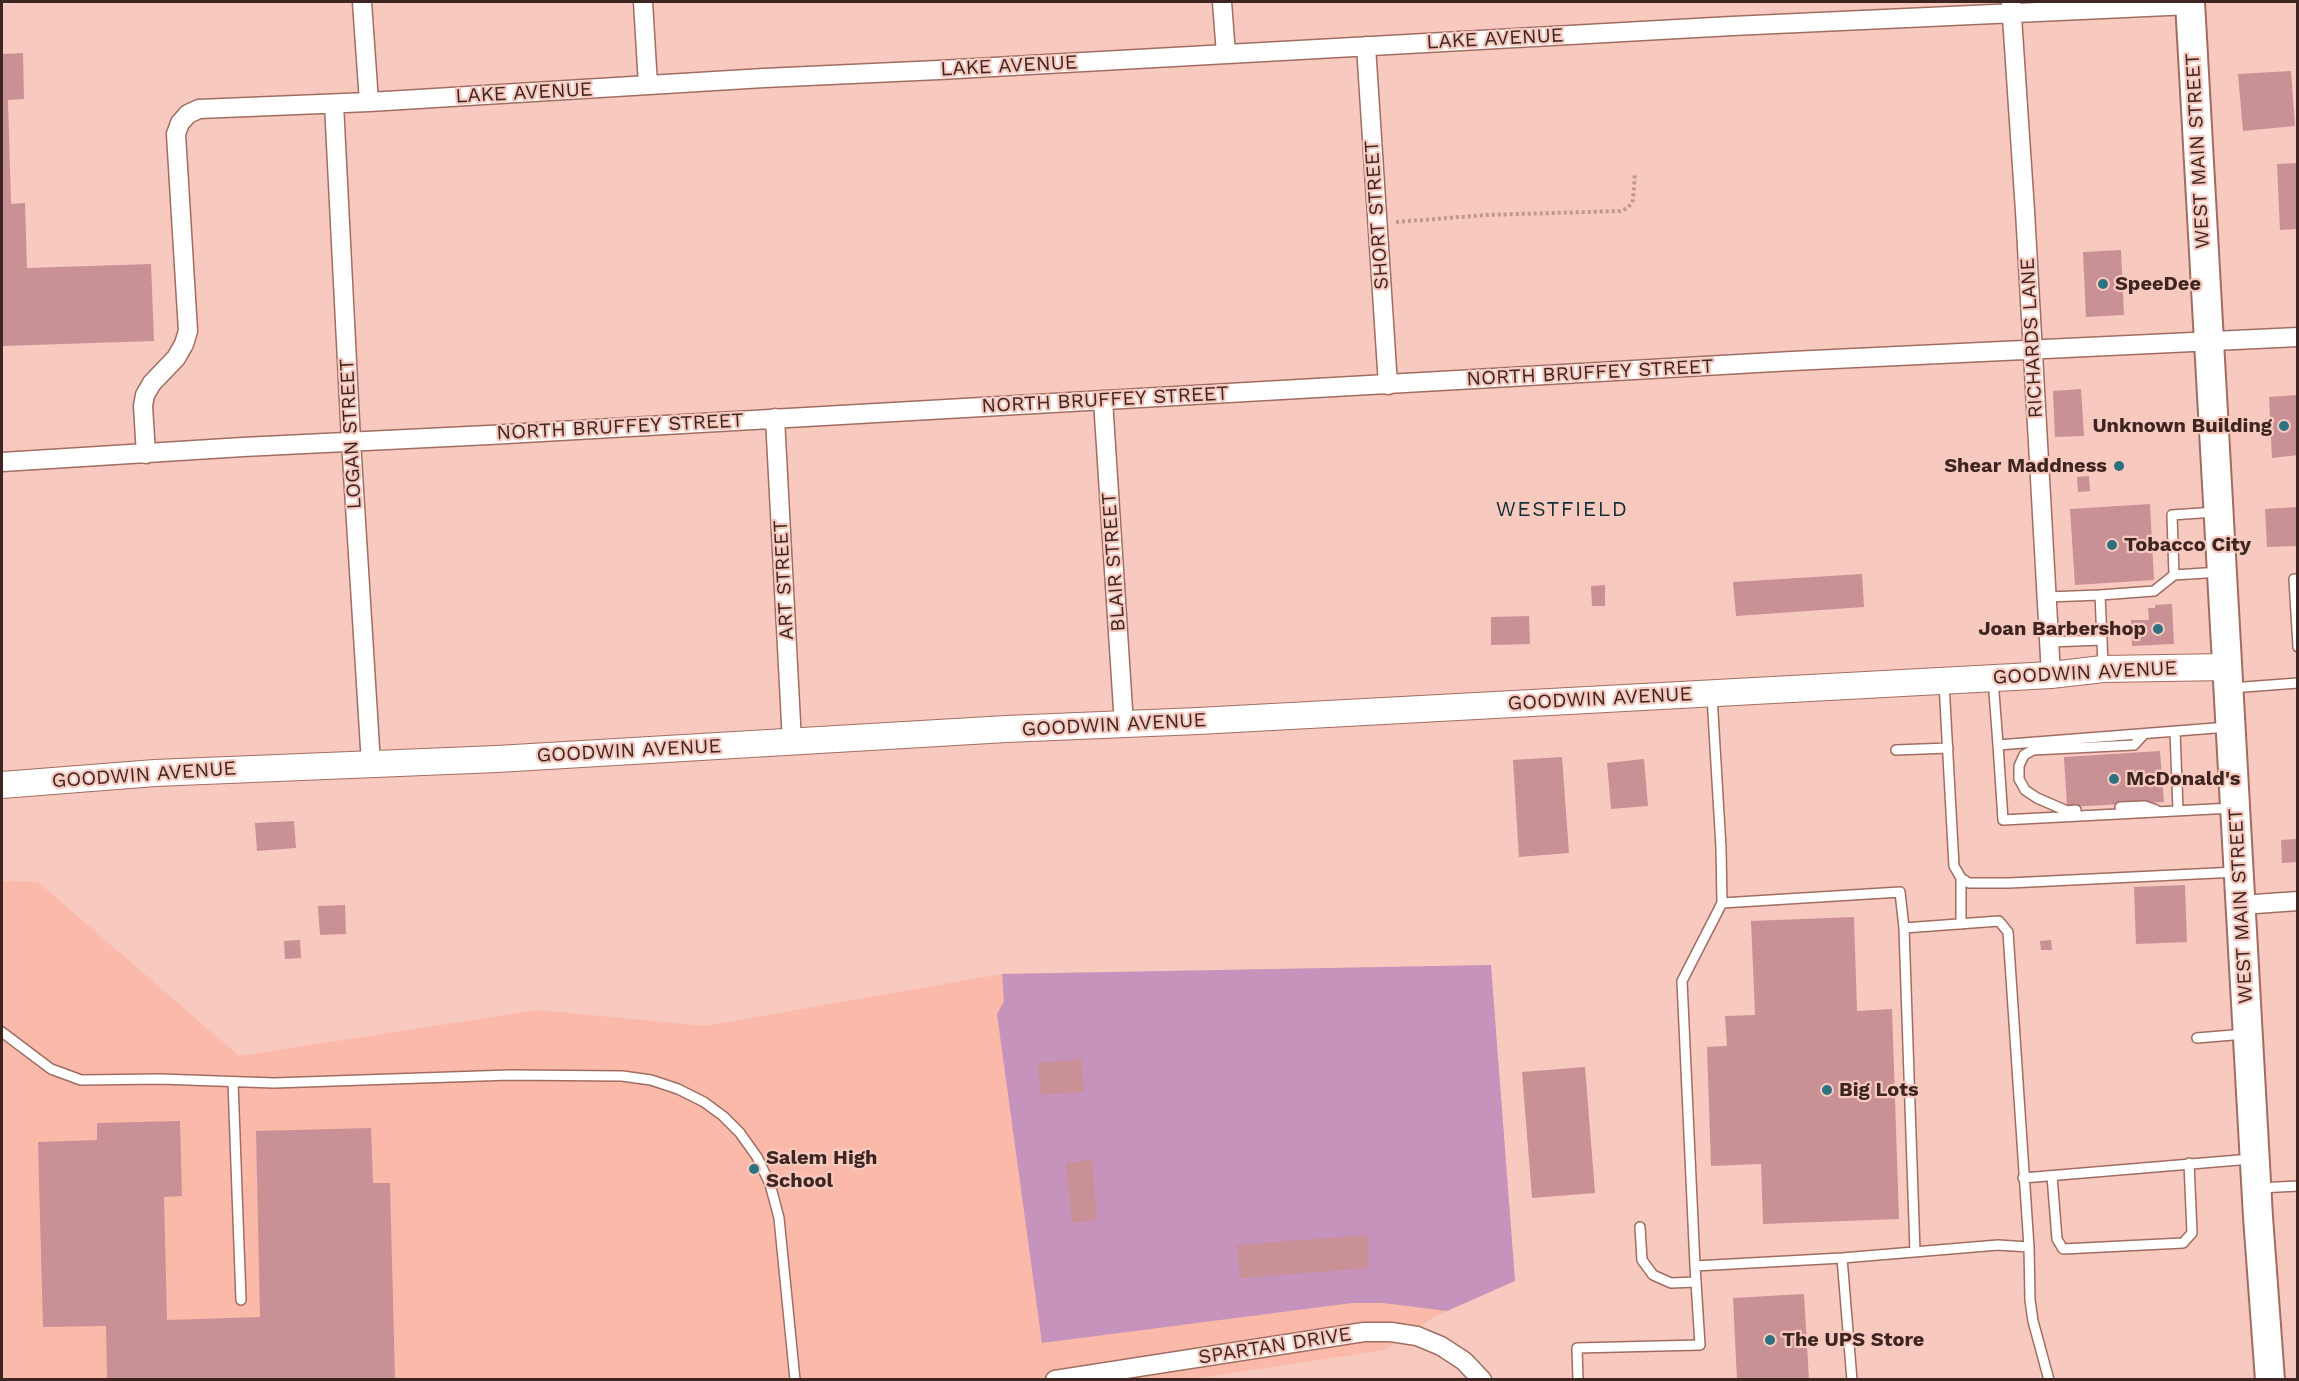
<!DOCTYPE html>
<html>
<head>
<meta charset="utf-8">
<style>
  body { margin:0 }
  #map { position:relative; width:2299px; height:1381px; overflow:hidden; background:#f8c9be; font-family:"Work Sans",sans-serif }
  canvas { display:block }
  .frame { position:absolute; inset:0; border:3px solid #3d2621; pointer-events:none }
</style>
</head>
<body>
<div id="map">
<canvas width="2299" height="1381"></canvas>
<div class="frame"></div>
</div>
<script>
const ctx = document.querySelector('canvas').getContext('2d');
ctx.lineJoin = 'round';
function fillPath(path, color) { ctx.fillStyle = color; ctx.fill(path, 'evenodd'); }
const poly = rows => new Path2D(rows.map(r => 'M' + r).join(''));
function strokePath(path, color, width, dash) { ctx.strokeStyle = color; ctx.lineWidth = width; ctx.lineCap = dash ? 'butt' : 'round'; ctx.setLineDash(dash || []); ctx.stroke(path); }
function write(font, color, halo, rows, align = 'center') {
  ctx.font = font + ' "Work Sans",sans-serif'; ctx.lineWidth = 4.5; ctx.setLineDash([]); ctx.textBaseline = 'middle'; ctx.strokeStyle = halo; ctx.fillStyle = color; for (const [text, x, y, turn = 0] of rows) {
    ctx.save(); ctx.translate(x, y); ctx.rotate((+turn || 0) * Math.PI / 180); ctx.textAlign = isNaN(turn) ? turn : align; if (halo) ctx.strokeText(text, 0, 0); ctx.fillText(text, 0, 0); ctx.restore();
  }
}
fillPath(poly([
  [2,881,38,882,239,1056,538,1010,705,1026,1002,974,1491,965,1515,1281,1436,1316,1384,1350,1186,1380,2,1380]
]), '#fbb9aa');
fillPath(poly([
  [1491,965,1515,1281,1447,1311,1383,1303,1352,1303,1042,1343,997,1014,1004,1001,1002,974]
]), '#c693bd');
fillPath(poly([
  [23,53,24,99,8,100,11,204,25,203,27,268,151,264,154,341,2,346,2,54],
  [2291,71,2295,126,2243,131,2238,74],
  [2298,163,2298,229,2280,230,2277,164],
  [2121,250,2124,315,2086,317,2083,252],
  [2081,389,2084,436,2055,437,2053,391],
  [2298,395,2298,455,2272,458,2269,397],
  [2089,476,2090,491,2078,492,2077,477],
  [2150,504,2154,580,2075,585,2070,509],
  [2298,507,2298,546,2267,547,2265,509],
  [1862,574,1864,607,1736,616,1733,582],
  [1605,585,1605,606,1592,606,1591,586],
  [2172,604,2174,644,2132,646,2131,620,2149,620,2148,608,2155,608,2155,605],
  [1529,616,1530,644,1491,645,1491,617],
  [2160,751,2164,802,2067,807,2064,757],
  [1562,757,1569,853,1519,857,1513,760],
  [1644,759,1648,806,1611,809,1607,763],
  [294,821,296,848,257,851,255,823],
  [2298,839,2298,862,2282,863,2281,840],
  [2185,885,2187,942,2136,944,2134,887],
  [345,905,346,934,320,935,318,906],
  [1854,917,1857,1011,1892,1009,1899,1219,1763,1224,1761,1164,1711,1166,1707,1047,1727,1046,1725,1016,1755,1015,1751,921],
  [300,940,301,958,285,959,284,941],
  [2051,940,2052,950,2041,950,2040,941],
  [1082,1059,1084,1092,1040,1095,1038,1063],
  [1585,1067,1595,1193,1532,1198,1522,1072],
  [180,1121,182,1196,164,1197,167,1320,260,1317,256,1131,371,1128,373,1183,390,1183,395,1380,107,1380,106,1326,43,1327,38,1142,97,1140,97,1123],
  [1092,1160,1097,1220,1072,1223,1066,1163],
  [1367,1235,1369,1268,1240,1278,1237,1245],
  [1804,1294,1809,1380,1737,1380,1733,1298]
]), '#c99095');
const lane = poly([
  [2174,575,2220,572],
  [2298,579,2294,579,2298,647],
  [2100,595,2154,591,2174,575,2172,515,2215,512],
  [2047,597,2100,595,2102,640,2049,642],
  [2102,640,2103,667],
  [1993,679,1998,745],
  [1944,683,1954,866,1961,878,1969,883,2009,883,2237,872],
  [2231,688,2298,683],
  [1712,696,1721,848,1722,903,1682,981,1695,1266,1842,1258,1998,1245,2029,1247],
  [2228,727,1998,745,2003,820,2232,808],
  [2175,732,2178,810],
  [1896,750,1948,748],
  [2120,807,2145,806,2156,810],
  [2076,810,2067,811,2037,798,2025,790,2019,779,2019,766,2024,755,2033,750,2134,745,2144,734],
  [1961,878,1961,924],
  [1722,903,1900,892,1904,928],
  [2,1032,51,1069,81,1080,160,1079,274,1083,510,1075,622,1076,651,1080,678,1089,704,1102,723,1116,740,1133,757,1157,770,1184,779,1218,795,1380],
  [2197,1038,2245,1034],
  [233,1082,241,1300],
  [2052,1176,2057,1239,2063,1249,2183,1243,2192,1233,2189,1163],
  [2023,1178,2251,1159],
  [2259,1188,2298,1186],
  [1640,1227,1642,1260,1653,1275,1671,1283,1696,1282],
  [1915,1252,1904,928,1999,921,2008,932,2029,1247,2030,1300,2033,1321,2049,1380],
  [1842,1258,1852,1380],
  [1578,1380,1577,1348,1700,1345,1695,1266]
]);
const street = poly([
  [362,2,369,102],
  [643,2,648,85],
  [1222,2,1226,54],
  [2011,2,2025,211,2051,675],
  [1366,46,1388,385],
  [334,104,351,441,371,764],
  [1103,400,1124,725],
  [775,418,792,742],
  [146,454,143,406,145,395,152,383,176,358,184,344,188,331,176,134,180,123,188,114,199,109,369,102,764,78,939,70,1732,26,2190,5],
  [2,462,243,447,489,435,1792,361,2298,337],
  [2241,905,2298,901],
  [1055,1380,1364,1332,1391,1332,1417,1336,1441,1346,1464,1361,1482,1380]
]);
const secondary = poly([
  [2,785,155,773,497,759,1006,729,1198,721,2051,675,2103,669,2227,667]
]);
const primary = poly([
  [2190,2,2258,1217,2270,1380]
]);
strokePath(lane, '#a16d61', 12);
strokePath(street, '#a16d61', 21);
strokePath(secondary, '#a16d61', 28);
strokePath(primary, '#a16d61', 32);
strokePath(poly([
  [1396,222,1486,215,1620,211,1628,208,1633,200,1635,173]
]), '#c0988f', 4, [3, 3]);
strokePath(lane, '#fff', 9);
strokePath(street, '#fff', 18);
strokePath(secondary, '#fff', 26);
strokePath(primary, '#fff', 28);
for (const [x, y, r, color] of [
  [2103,284,6,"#2c7280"],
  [2284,426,6,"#2c7280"],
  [2119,466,6,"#2c7280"],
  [2112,545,6,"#2c7280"],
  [2158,629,6,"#2c7280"],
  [2114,779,6,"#2c7280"],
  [1827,1090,6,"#2c7280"],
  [754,1169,6,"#2c7280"],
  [1770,1340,6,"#2c7280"]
]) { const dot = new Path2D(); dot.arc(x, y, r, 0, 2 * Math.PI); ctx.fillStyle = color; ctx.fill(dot); strokePath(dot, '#f8c9be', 2); }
write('20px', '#3d2621', '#f8c9be', [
  ["LAKE AVENUE",1495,39,-3],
  ["LAKE AVENUE",1009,66,-3],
  ["LAKE AVENUE",524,93,-3],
  ["WEST MAIN STREET",2198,151,-93],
  ["SHORT STREET",1377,215,-94],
  ["RICHARDS LANE",2032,338,-93],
  ["NORTH BRUFFEY STREET",1590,373,-3],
  ["NORTH BRUFFEY STREET",1105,400,-3],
  ["NORTH BRUFFEY STREET",620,427,-3],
  ["LOGAN STREET",351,434,-93],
  ["BLAIR STREET",1114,562,-94],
  ["ART STREET",784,580,-93],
  ["GOODWIN AVENUE",2085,673,-3],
  ["GOODWIN AVENUE",1600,699,-3],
  ["GOODWIN AVENUE",1114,725,-3],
  ["GOODWIN AVENUE",629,751,-3],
  ["GOODWIN AVENUE",144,775,-4],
  ["WEST MAIN STREET",2241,906,-93],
  ["SPARTAN DRIVE",1275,1346,-9]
]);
write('bold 20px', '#3d2621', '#f8c9be', [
  ["SpeeDee",2115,284],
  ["Unknown Building",2272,426,"right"],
  ["Shear Maddness",2107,466,"right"],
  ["Tobacco City",2124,545],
  ["Joan Barbershop",2146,629,"right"],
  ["McDonald's",2126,779],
  ["Big Lots",1839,1090],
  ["Salem High",766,1158],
  ["School",766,1181],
  ["The UPS Store",1782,1340]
], 'left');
ctx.letterSpacing = '1.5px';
write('21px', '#0e2f36', '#f8c9be', [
  ["WESTFIELD",1562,510]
]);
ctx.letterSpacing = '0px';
</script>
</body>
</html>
